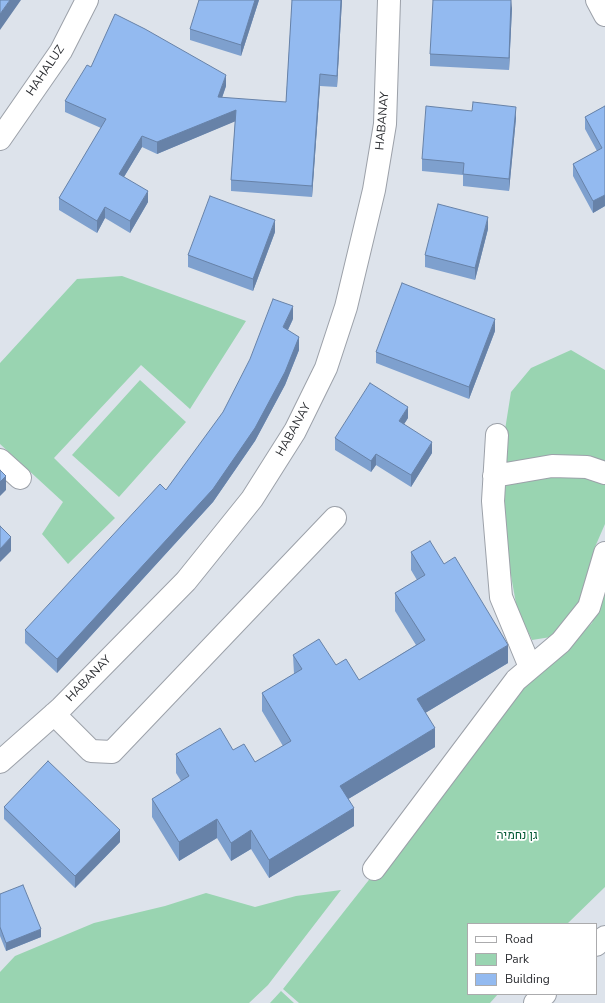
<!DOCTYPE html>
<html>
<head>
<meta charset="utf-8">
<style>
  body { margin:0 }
  #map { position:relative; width:605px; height:1003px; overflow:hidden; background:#dde3eb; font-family:"Nunito Sans",sans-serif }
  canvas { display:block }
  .legend { position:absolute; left:467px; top:923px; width:130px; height:72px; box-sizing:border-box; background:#fff; border:1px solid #ababad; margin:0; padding:5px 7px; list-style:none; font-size:12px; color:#2c2e32 }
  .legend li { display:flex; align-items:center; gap:8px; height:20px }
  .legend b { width:20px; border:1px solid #ababad }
</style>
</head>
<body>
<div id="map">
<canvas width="605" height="1003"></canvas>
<ul class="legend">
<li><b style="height:5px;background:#fff"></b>Road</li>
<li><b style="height:11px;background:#99d4b1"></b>Park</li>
<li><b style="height:11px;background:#93baf0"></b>Building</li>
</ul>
</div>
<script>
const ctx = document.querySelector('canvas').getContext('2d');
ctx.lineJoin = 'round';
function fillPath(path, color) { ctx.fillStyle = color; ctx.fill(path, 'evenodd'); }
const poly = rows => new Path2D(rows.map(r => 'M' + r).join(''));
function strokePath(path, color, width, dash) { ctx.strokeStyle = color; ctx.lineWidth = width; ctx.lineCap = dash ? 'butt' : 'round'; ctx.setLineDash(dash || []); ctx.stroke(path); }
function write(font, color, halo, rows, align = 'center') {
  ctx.font = font + ' "Nunito Sans",Heebo,sans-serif'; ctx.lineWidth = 3.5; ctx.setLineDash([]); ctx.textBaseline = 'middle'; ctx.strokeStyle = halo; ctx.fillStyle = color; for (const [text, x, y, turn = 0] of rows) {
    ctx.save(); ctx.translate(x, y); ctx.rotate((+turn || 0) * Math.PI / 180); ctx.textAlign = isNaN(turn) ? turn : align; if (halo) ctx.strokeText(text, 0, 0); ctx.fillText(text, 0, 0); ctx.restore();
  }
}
fillPath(poly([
  [122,276,246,321,190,409,141,365,54,458,115,518,68,564,42,534,63,502,0,444,0,363,77,279],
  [571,350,605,370,605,524,595,547,581,599,557,636,532,640,517,609,498,503,501,455,511,392,531,368],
  [140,380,186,422,119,497,72,455],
  [605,578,605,887,567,924,468,924,468,994,498,994,490,1003,299,1003,283,989,520,688,592,623],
  [341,890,268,985,249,1003,0,1003,0,972,15,956,94,923,165,906,206,893,255,907,296,896],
  [281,991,294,1003,270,1003]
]), '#99d4b1');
const minor = poly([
  [597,0,605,15],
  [0,139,61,51,87,0],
  [497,435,493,501,501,597,530,667],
  [0,460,20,478],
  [494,476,552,466,587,467,605,473],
  [54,714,91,751,112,752,335,518],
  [0,762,61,708,186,581,252,499,295,431,326,368,346,307,374,190,385,124,389,0],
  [374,869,516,680,561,642,589,607,605,553]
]);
const highway = poly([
  [596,945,605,937],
  [535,1003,545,994]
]);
strokePath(minor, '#9ca1a9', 24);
strokePath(highway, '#9ca1a9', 24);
strokePath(minor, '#fff', 22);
strokePath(highway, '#fff', 22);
fillPath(poly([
  [259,0,241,56,190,40,190,29],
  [292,0,342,0,337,87,320,86,312,197,231,191,231,180,235,121,157,154,142,147,124,177,148,202,130,233,105,218,97,233,59,210,59,198,101,128,65,112,65,101,91,67,226,86,222,98,286,102],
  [512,8,509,70,430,66,430,54],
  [605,106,605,206,593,213,573,176,573,164,597,151,585,129,585,117],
  [472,111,516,118,509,191,463,186,463,175,422,171,422,159],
  [488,229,475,280,425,267,425,255],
  [275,232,253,291,188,267,188,255],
  [293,319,288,330,299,350,285,385,255,441,213,502,57,673,25,643,25,630,166,490],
  [495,331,469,399,376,363,376,352],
  [408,418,404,424,432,453,411,487,376,465,371,472,335,450,335,438],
  [411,552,444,564,508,663,425,713,435,747,348,799,354,826,269,878,251,849,231,861,217,838,179,861,152,817,152,799,181,781,176,773,176,754,233,750,255,762,283,746,262,711,262,693,294,674,293,655,336,665,359,680,416,645,395,611,395,593,417,580,411,570],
  [4,807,120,842,75,888,4,819],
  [0,894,41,937,6,951,0,936]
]), '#7ea0ce');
fillPath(poly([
  [10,0,21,0,0,30,0,14],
  [255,0,259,0,241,56,241,45],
  [341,0,342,0,337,87,337,76],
  [511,0,512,8,509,70,509,58],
  [320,74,320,86,312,197,312,186],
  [226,75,226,86,218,109,218,97],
  [516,107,516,118,509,191,509,179],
  [236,110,236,121,157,154,157,142],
  [142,136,142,147,119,185,119,174],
  [148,191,148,202,130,233,130,221],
  [605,195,605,206,593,213,593,201],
  [105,207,105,218,97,233,97,221],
  [488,217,488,229,475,280,475,268],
  [275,220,275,232,253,291,253,279],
  [293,306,293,319,283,340,283,327],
  [495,319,495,331,469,399,469,387],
  [299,337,299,350,285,385,255,441,213,502,57,673,57,659],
  [408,407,408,418,399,432,399,421],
  [432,442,432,453,411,487,411,475],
  [376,454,376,465,371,472,371,461],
  [6,476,6,490,0,496,0,482],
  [11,537,11,551,0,562,0,549],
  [508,645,508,663,417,718,417,699],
  [435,728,435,747,340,804,340,786],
  [354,808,354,826,269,878,269,860],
  [217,819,217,838,179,861,179,842],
  [120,830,120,842,75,888,75,876],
  [251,830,251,849,231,861,231,843],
  [41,929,41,937,6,951,6,943]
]), '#6782a8');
const building = poly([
  [0,0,10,0,0,14,0,0],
  [199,0,255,0,241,45,190,29,199,0],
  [292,0,341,0,337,76,320,74,312,186,231,180,236,110,157,142,142,136,119,174,148,191,130,221,105,207,97,221,59,198,106,119,65,101,87,65,91,67,115,14,145,29,226,75,218,97,286,102,292,0],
  [433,0,511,0,509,58,430,54,433,0],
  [473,102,516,107,509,179,463,174,464,163,422,159,426,106,472,111,473,102],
  [605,106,605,195,593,201,573,164,602,148,585,117,605,106],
  [210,196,275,220,253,279,188,255,210,196],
  [438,204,488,217,475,268,425,255,438,204],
  [402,283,495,319,469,387,376,352,402,283],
  [273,299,293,306,283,327,299,337,285,372,255,428,213,489,57,659,25,630,160,484,166,490,223,412,250,359,273,299],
  [370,383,408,407,399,421,432,442,411,475,376,454,371,461,335,438,370,383],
  [0,470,6,476,0,482,0,470],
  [0,526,11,537,0,549,0,526],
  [430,541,444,564,455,557,508,645,417,699,435,728,340,786,354,808,269,860,251,830,231,843,217,819,179,842,152,799,189,776,176,754,220,728,233,750,244,744,255,762,291,741,262,693,302,669,293,655,319,639,336,665,346,659,359,680,425,640,395,593,425,575,411,552,430,541],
  [48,761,120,830,75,876,4,807,48,761],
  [23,885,41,929,6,943,0,927,0,894,23,885]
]);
fillPath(building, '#93baf0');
strokePath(building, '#6782a8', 1);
write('12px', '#2c2e32', '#fff', [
  ["HAHALUZ",46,71,-56],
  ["HABANAY",383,121,-85],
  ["HABANAY",294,430,-61],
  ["HABANAY",89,679,-46]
]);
write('12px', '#015733', '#fff', [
  ["גן נחמיה",517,836]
]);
</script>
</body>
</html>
